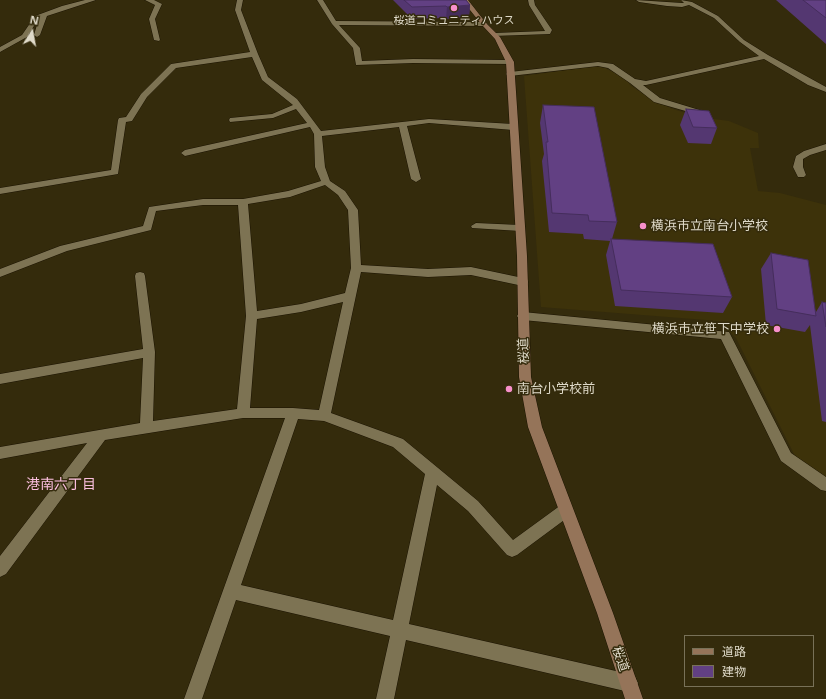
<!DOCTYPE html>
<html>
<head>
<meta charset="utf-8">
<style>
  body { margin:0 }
  #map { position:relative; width:826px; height:699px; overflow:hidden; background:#342b0c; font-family:"Noto Sans","Noto Sans JP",sans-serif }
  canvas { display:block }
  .legend { position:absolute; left:684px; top:635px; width:130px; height:52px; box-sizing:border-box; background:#342b0c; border:1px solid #787158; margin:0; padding:5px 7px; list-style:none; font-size:12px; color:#dfdac9 }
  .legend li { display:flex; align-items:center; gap:8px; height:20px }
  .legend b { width:20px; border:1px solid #787158 }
  .north { position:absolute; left:12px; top:12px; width:40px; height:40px; -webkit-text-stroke:3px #342b0c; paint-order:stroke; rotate:11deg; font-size:11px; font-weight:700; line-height:16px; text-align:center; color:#dfdac9 }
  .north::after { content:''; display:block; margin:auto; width:14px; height:18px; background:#dfdac9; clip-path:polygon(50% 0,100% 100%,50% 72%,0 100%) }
</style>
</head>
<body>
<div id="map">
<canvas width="826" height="699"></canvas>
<ul class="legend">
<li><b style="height:5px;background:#957459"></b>道路</li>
<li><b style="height:11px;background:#624083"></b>建物</li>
</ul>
<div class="north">N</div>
</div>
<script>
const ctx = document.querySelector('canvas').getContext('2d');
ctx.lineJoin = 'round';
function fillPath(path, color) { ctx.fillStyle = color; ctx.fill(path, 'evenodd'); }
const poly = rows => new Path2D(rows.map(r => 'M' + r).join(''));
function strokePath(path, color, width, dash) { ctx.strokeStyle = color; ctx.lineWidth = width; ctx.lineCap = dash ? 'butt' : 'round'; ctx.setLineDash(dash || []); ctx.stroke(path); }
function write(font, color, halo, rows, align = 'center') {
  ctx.font = font + ' "Noto Sans","Noto Sans JP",sans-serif'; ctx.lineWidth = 3; ctx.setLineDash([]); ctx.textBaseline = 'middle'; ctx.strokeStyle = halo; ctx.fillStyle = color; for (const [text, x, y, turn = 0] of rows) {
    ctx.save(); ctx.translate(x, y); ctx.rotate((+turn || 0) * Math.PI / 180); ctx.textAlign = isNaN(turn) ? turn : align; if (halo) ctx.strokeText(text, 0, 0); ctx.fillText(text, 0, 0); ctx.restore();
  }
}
fillPath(poly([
  [596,66,605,68,627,79,630,85,654,101,673,109,699,117,729,121,758,133,759,148,750,148,758,191,780,193,826,205,826,478,795,456,736,338,719,321,541,307,524,76]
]), '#3d320a');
const street = poly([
  [85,0,96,0,47,16,40,35,37,37,34,35,39,18,27,37,0,52,0,47,22,35,35,16,62,6,85,0],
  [145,0,154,0,162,4,155,19,160,40,159,41,154,40,149,19,155,5,145,0],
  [237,0,243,0,241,10,258,54,268,77,297,99,321,131,429,119,513,124,517,127,513,130,429,123,407,126,421,179,416,182,411,179,399,127,322,136,325,167,330,181,345,191,358,210,361,265,428,269,471,267,523,278,527,279,528,282,527,285,523,286,471,275,428,277,361,272,331,413,403,439,478,501,513,540,561,505,566,503,571,505,573,510,571,515,517,555,512,557,507,555,468,511,437,485,409,624,629,674,635,677,638,683,635,689,629,692,406,640,394,699,376,699,390,636,236,600,202,699,184,699,285,418,243,418,105,440,6,574,0,577,0,556,87,443,0,459,0,447,140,423,143,358,0,384,0,374,143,349,135,276,136,273,140,272,144,273,145,276,155,352,153,421,237,409,246,316,238,205,203,205,156,211,151,230,67,251,0,277,0,269,60,246,143,226,149,207,203,199,243,199,288,191,321,181,315,167,314,134,310,127,185,156,181,153,185,150,307,123,296,109,273,118,230,122,229,120,230,118,272,114,293,105,262,80,252,57,176,68,147,97,132,121,126,122,118,174,0,194,0,188,111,170,118,120,119,118,126,117,141,94,171,64,250,52,235,10,237,0],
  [325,185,338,195,348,210,351,268,345,293,301,304,257,311,248,204,290,197,325,185],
  [343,302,319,410,293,408,250,408,257,319,301,312,343,302],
  [298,419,324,421,393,447,425,474,393,620,241,585,298,419],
  [317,0,323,0,336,21,484,22,487,24,484,26,339,25,360,48,362,61,413,59,510,60,514,62,510,64,413,63,356,65,353,48,332,24,317,0],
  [528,0,534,0,535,5,552,30,550,34,493,36,492,35,495,33,545,31,529,5,528,0],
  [636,0,682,3,684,3,681,0,692,2,718,16,744,40,768,55,826,87,826,92,808,85,764,59,646,85,643,85,660,98,706,112,706,116,703,116,654,102,630,83,608,68,598,66,510,76,506,74,510,72,598,62,613,64,635,79,646,81,759,56,740,42,714,18,689,5,682,7,667,6,639,2,636,0],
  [826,144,826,150,810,155,803,159,803,167,806,175,804,177,798,177,793,167,796,156,804,151,826,144],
  [476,223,520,225,525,228,520,231,472,228,471,226,476,223],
  [523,312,729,332,791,453,826,477,826,491,821,490,781,461,721,339,523,320,519,319,517,316,519,313,523,312]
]);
const secondary = poly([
  [462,0,468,0,486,23,500,37,514,62,527,256,531,377,542,427,613,613,643,699,625,699,597,613,528,427,519,377,517,256,506,62,495,39,482,25,462,0]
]);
strokePath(street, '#1b1300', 1);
strokePath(secondary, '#1b1300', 1);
fillPath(street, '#7d7353');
fillPath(secondary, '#957459');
fillPath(poly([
  [393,0,466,0,470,5,469,16,446,19,445,18,412,19],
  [776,0,826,0,826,44],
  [543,105,617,222,612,239,732,297,723,313,615,306,606,255,610,241,584,239,583,234,549,232,542,161,544,154,540,123],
  [686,109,717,128,711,144,688,143,680,125],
  [771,253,816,312,822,302,826,303,826,422,822,421,810,325,805,332,766,325,761,269]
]), '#543771');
fillPath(poly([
  [470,5,469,16,446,19,447,7]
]), '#452d5c');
const building = poly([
  [404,0,466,0,470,5,447,7,446,6,412,7,404,0],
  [803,0,826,0,826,18,803,0],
  [543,105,594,107,617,222,589,221,588,215,552,213,546,142,548,142,543,105],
  [686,109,709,111,717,128,693,127,686,109],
  [611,239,713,244,732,297,621,290,611,239],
  [771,253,808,260,816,316,777,309,771,253],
  [822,302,826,303,826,327,822,302]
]);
fillPath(building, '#624083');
strokePath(building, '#452d5c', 1);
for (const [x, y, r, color] of [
  [454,8,4,"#f890cb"],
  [643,226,4,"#f890cb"],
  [777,329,4,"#f890cb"],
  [509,389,4,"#f890cb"]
]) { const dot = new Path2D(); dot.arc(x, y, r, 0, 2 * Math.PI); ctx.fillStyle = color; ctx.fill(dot); strokePath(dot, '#342b0c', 1.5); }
write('11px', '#dfdac9', '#342b0c', [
  ["桜道コミュニティハウス",454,21]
]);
write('13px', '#dfdac9', '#342b0c', [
  ["横浜市立南台小学校",651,226],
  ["横浜市立笹下中学校",769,329,"right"],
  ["南台小学校前",517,389]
], 'left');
write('13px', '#dfdac9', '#342b0c', [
  ["桜道",524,351,-92],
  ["桜道",620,659,71]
]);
write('14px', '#fbbfdf', '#342b0c', [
  ["港南六丁目",61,485]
]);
</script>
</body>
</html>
